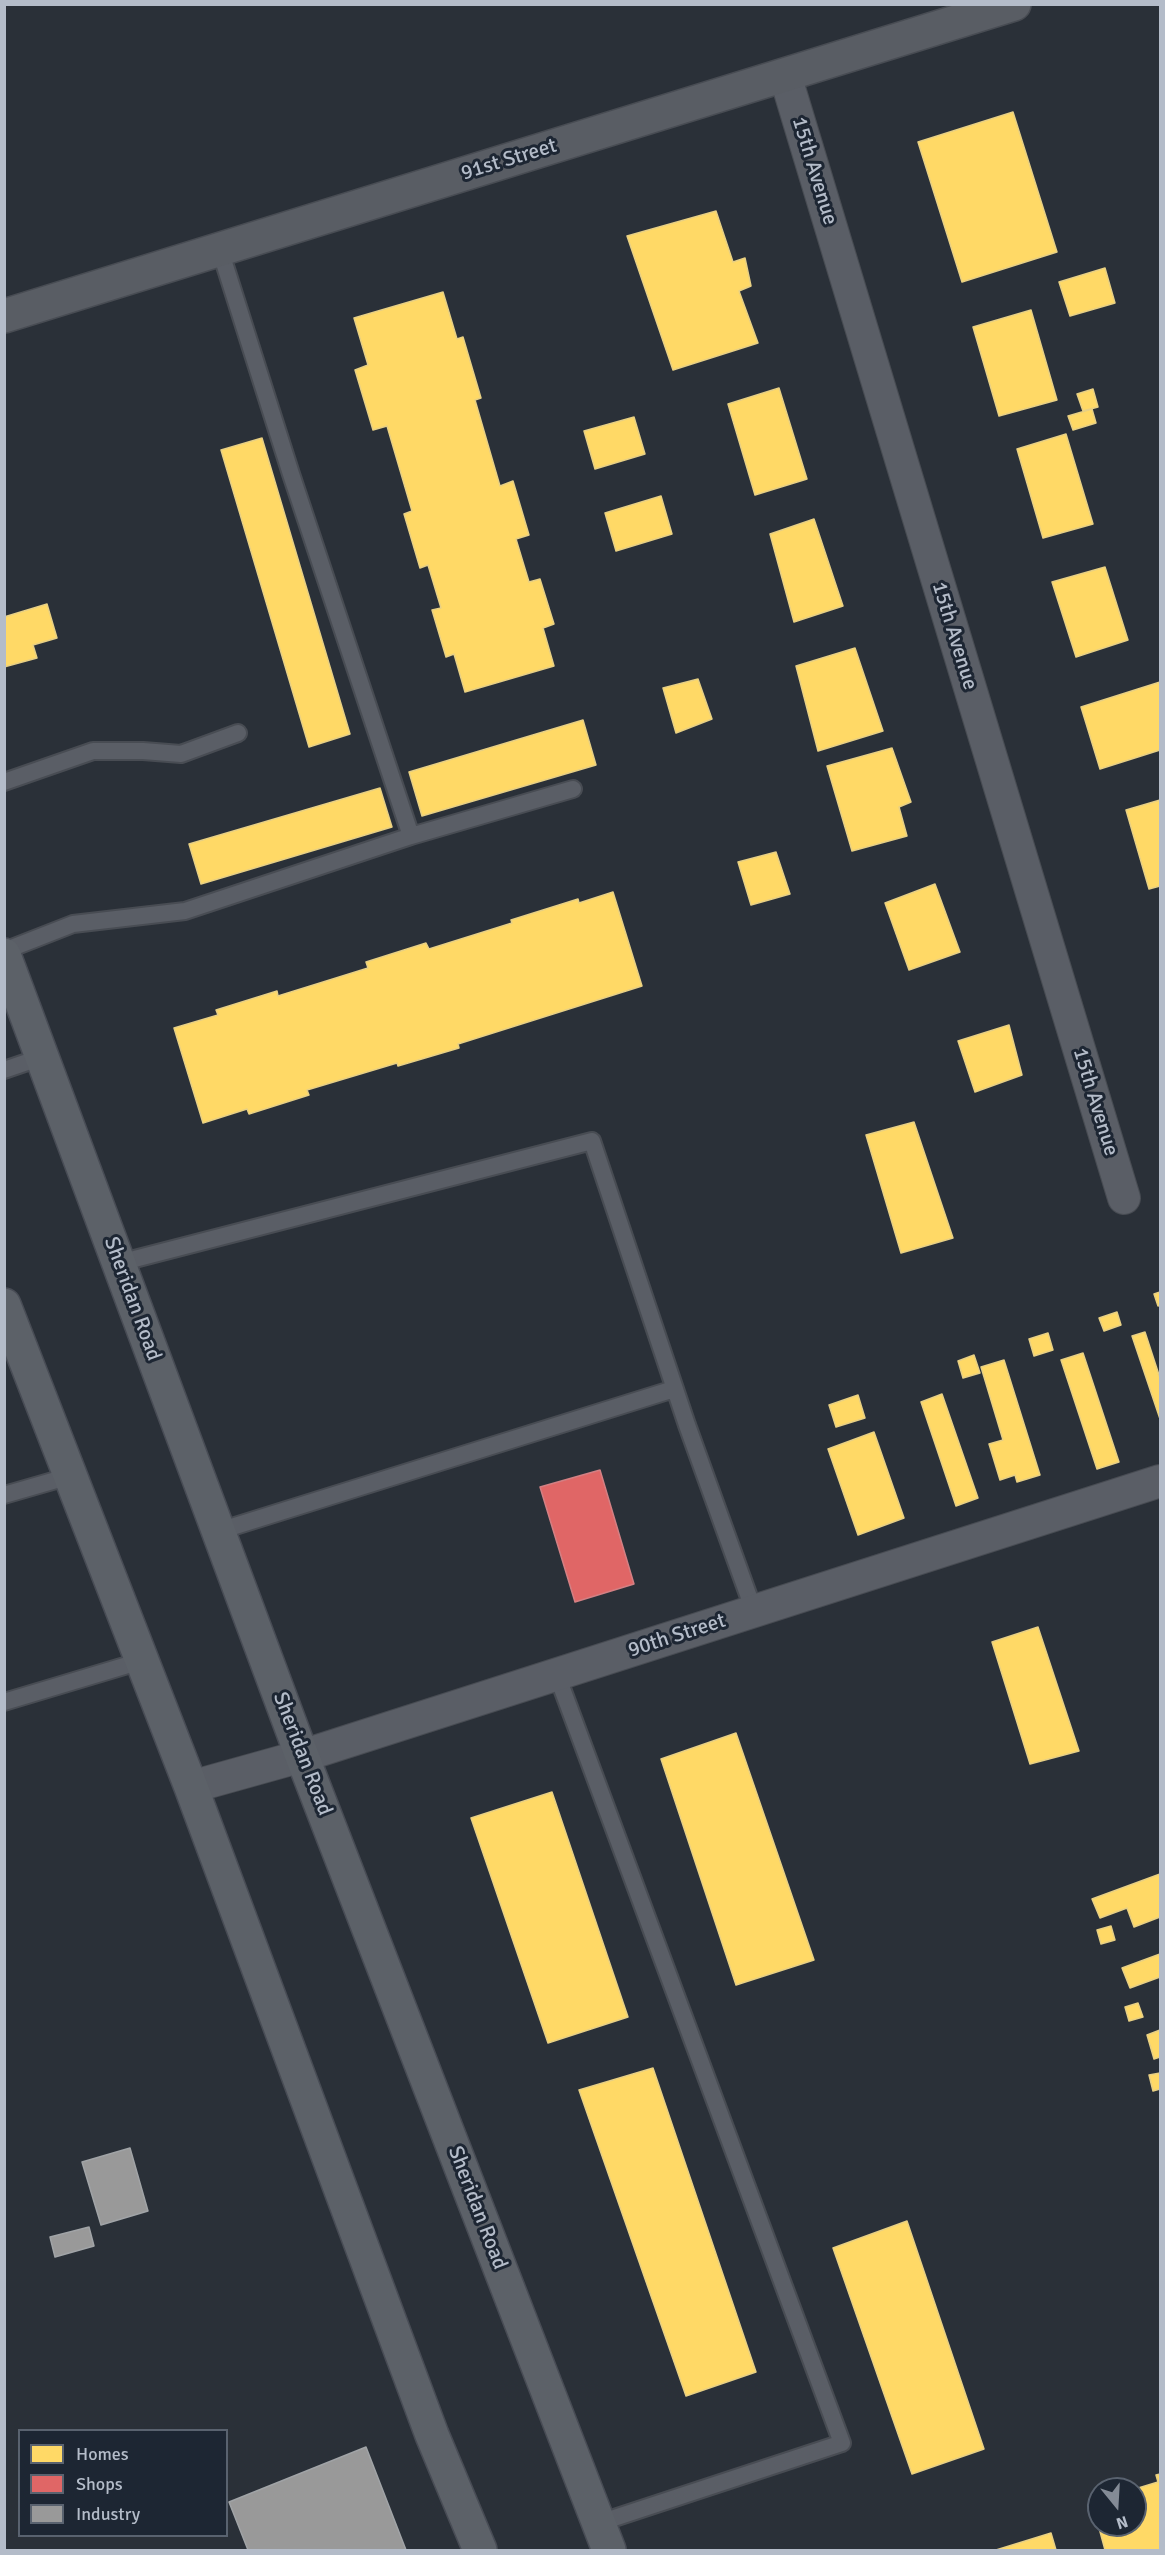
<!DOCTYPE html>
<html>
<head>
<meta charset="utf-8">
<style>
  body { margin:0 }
  #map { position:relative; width:1165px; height:2555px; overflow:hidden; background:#2a3038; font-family:Signika,sans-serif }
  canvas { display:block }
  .frame { position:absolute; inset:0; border:6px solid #b4bcc9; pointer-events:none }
  .legend { position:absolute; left:18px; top:2429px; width:210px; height:108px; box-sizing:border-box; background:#1d2633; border:2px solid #59626f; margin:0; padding:8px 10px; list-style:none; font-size:18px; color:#b4bcc9 }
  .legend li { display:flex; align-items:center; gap:12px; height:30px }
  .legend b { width:30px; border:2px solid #59626f }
  .north { position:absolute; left:1087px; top:2477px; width:60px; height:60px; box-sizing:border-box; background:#1d2633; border:2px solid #59626f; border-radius:50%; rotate:162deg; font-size:16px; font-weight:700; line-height:24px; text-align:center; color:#b4bcc9 }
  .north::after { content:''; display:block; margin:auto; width:21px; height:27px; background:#848b96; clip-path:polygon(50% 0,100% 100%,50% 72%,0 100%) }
</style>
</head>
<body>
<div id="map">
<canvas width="1165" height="2555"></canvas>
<div class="frame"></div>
<ul class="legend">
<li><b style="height:16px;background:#ffd966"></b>Homes</li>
<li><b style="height:16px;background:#e06666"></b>Shops</li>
<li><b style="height:16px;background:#999"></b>Industry</li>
</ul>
<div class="north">N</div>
</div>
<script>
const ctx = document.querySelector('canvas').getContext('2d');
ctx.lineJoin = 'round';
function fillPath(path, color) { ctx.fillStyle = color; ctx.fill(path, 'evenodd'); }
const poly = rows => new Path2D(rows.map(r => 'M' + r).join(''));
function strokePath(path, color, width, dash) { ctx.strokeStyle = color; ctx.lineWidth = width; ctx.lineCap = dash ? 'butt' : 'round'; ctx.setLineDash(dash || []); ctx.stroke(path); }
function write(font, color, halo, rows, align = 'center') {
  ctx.font = font + ' Signika,sans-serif'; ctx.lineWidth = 6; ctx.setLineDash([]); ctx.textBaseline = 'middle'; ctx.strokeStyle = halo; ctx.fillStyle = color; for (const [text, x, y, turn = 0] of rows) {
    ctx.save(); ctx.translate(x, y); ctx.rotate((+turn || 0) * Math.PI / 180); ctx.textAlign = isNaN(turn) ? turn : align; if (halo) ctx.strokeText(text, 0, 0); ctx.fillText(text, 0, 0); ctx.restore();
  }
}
const homes = poly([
  [1013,112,1057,252,962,282,918,142,1013,112],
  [716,211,733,262,745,258,751,286,739,291,758,343,673,370,627,236,716,211],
  [1105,268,1115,303,1070,316,1059,282,1105,268],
  [443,292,457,339,463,337,481,398,475,400,500,486,513,481,529,535,516,539,529,582,540,579,554,624,543,628,554,666,465,692,454,654,446,657,432,610,441,608,428,565,420,568,404,514,412,511,387,426,373,430,355,370,368,365,354,318,443,292],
  [1031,310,1057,400,999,416,973,327,1031,310],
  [779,388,807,479,755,495,728,404,779,388],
  [1093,389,1098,407,1083,411,1077,394,1093,389],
  [1092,409,1096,423,1073,430,1068,416,1092,409],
  [634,417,645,454,595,469,584,431,634,417],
  [1066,434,1093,524,1043,538,1017,449,1066,434],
  [262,438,350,734,309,747,221,450,262,438],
  [661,496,672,534,616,551,605,513,661,496],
  [814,519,843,606,794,622,770,534,814,519],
  [1105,567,1128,640,1076,657,1052,582,1105,567],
  [47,604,57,638,33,645,37,658,4,667,4,617,47,604],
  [855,648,883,731,818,751,796,666,855,648],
  [698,679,712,719,676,733,663,688,698,679],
  [1160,682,1160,750,1100,769,1081,707,1160,682],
  [583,720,596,765,422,816,409,772,583,720],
  [892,748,911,802,899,807,907,836,852,851,827,766,892,748],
  [380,788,392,827,201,884,189,844,380,788],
  [1160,800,1160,886,1149,889,1126,810,1160,800],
  [776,852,790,894,751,905,738,862,776,852],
  [935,884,960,952,909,970,885,903,935,884],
  [613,892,642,986,458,1044,459,1048,398,1066,397,1063,307,1090,309,1095,249,1114,247,1109,203,1123,174,1028,218,1015,216,1010,277,991,278,996,368,968,366,962,426,943,429,949,512,923,511,920,578,899,579,903,613,892],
  [1009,1025,1022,1075,975,1092,958,1041,1009,1025],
  [914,1122,953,1238,901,1253,866,1135,914,1122],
  [1160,1292,1160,1305,1158,1306,1154,1294,1160,1292],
  [1117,1312,1121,1325,1104,1331,1099,1318,1117,1312],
  [1145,1332,1160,1378,1160,1419,1132,1336,1145,1332],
  [1048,1333,1053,1350,1034,1356,1029,1339,1048,1333],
  [1083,1353,1119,1462,1097,1469,1061,1360,1083,1353],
  [974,1355,980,1373,963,1378,958,1361,974,1355],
  [1004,1360,1040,1475,1017,1482,1015,1475,1000,1480,989,1444,1003,1440,981,1367,1004,1360],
  [942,1394,978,1498,956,1506,921,1402,942,1394],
  [858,1395,865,1418,836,1427,829,1405,858,1395],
  [874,1432,904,1518,858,1535,828,1449,874,1432],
  [1038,1627,1079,1751,1030,1764,992,1642,1038,1627],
  [736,1733,814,1960,736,1985,661,1759,736,1733],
  [552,1792,628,2017,548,2043,471,1818,552,1792],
  [1160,1874,1160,1917,1134,1927,1127,1908,1100,1918,1092,1899,1160,1874],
  [1111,1926,1115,1940,1101,1944,1097,1930,1111,1926],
  [1160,1954,1160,1977,1130,1988,1122,1968,1160,1954],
  [1138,2003,1143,2017,1129,2021,1125,2007,1138,2003],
  [1160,2030,1160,2057,1154,2059,1147,2035,1160,2030],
  [653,2068,756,2372,686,2396,579,2090,653,2068],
  [1160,2073,1160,2089,1153,2091,1149,2075,1160,2073],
  [907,2221,984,2449,912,2474,833,2248,907,2221],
  [1160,2474,1160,2550,1105,2550,1092,2502,1099,2500,1099,2525,1135,2525,1135,2489,1158,2482,1156,2475,1160,2474],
  [1051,2533,1056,2550,996,2550,1051,2533]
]);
fillPath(homes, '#ffd966');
strokePath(homes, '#e8d084', 1.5);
const shops = poly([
  [600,1470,634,1584,575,1602,540,1487,600,1470]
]);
fillPath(shops, '#e06666');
strokePath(shops, '#d38084', 1.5);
const industry = poly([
  [130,2148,148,2211,101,2225,82,2162,130,2148],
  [89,2227,94,2246,55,2257,50,2237,89,2227],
  [366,2447,406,2550,248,2550,229,2502,366,2447]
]);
fillPath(industry, '#999');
strokePath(industry, '#a1a4a7', 1.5);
const lane = poly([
  [220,250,291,474,411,836,573,789],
  [4,782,93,751,143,751,181,754,238,733],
  [4,951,73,924,185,911,411,836],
  [4,1070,42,1057],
  [119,1263,592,1141,687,1425,754,1611],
  [4,1495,70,1476],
  [219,1531,674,1389],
  [557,1675,842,2443,599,2523],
  [4,1702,141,1661]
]);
const street = poly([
  [785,75,1124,1198],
  [191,1787,302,1756,1160,1481]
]);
const secondary = poly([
  [4,316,1014,4]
]);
const primary = poly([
  [4,955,302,1756,609,2550],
  [4,1305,191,1787,432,2435,480,2550]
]);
strokePath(lane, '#484c53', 20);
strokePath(street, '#484c53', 34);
strokePath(secondary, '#484c53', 36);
strokePath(primary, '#484c55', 36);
strokePath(lane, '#5a5e66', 16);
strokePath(street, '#5a5e66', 32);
strokePath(secondary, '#595d64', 33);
strokePath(primary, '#5c6168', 33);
write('21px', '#b4bcc9', '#1d2633', [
  ["91st Street",509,160,-17],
  ["15th Avenue",814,171,73],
  ["15th Avenue",954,636,73],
  ["15th Avenue",1095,1102,73],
  ["Sheridan Road",132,1299,70],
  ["90th Street",677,1636,-18],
  ["Sheridan Road",302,1754,69],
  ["Sheridan Road",477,2208,69]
]);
</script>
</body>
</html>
